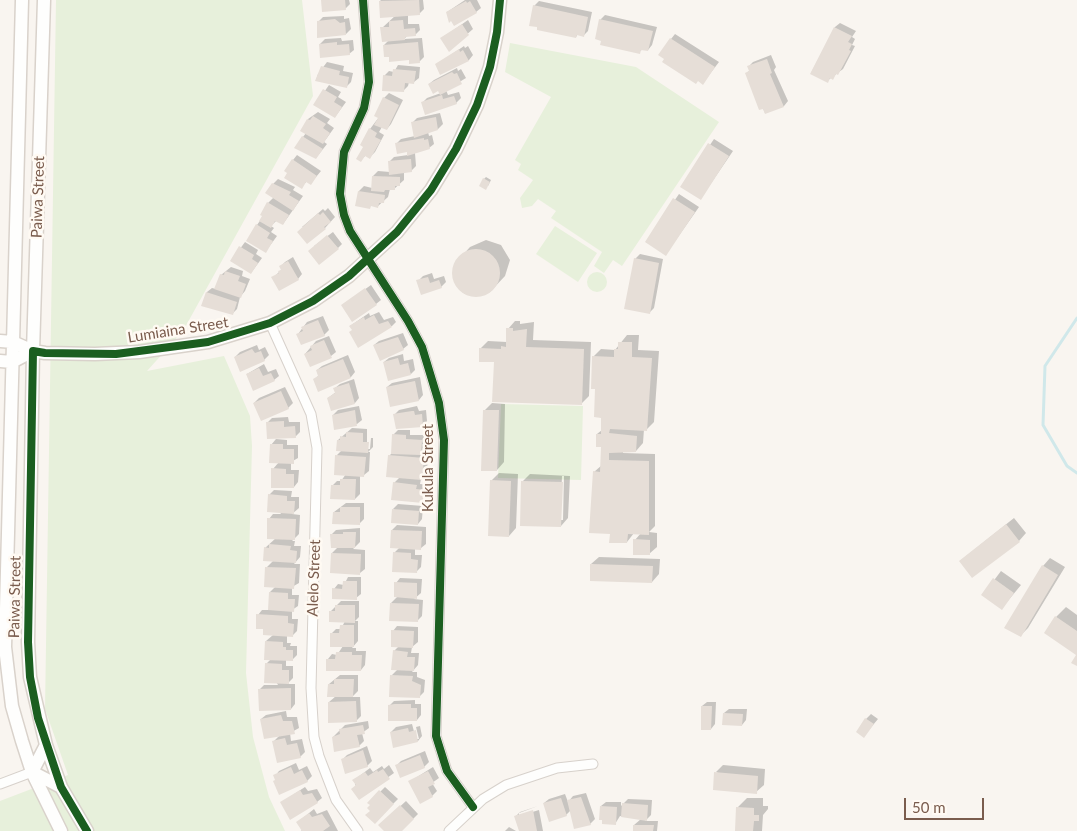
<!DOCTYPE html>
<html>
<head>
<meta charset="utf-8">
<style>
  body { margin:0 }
  #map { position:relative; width:1077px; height:831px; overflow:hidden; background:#f9f5f0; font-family:Lato,sans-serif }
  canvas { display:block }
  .scale { position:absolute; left:904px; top:798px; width:80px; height:22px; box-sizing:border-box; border:2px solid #7a5c4d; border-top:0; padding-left:6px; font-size:15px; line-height:18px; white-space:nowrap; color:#7a5c4d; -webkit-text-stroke:4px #fffaf3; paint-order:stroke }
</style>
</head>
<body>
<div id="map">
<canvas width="1077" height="831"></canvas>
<div class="scale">50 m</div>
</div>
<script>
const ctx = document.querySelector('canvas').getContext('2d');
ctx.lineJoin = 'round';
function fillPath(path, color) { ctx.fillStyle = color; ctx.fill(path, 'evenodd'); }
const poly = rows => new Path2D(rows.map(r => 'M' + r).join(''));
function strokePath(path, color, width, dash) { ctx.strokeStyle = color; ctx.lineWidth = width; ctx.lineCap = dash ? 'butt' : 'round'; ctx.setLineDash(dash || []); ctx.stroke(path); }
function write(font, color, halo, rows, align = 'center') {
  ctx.font = font + ' Lato,sans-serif'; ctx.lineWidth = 5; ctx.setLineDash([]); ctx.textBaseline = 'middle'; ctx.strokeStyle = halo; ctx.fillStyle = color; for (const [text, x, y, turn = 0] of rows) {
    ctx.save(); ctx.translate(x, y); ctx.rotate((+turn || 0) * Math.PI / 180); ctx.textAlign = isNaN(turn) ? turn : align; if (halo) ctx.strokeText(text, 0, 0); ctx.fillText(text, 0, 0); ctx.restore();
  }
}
fillPath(poly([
  [56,0,302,0,313,96,183,331,147,371,224,356,250,416,252,446,246,673,253,737,269,797,285,831,0,831,0,801,68,775,45,709],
  [510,43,636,67,719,122,622,266,613,260,604,273,594,266,602,252,551,218,556,211,538,199,532,206,522,208,520,198,533,180,518,170,521,164,515,160,551,97,505,72],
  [555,226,597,253,578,282,536,254],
  '587 282a10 10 0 1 1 20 0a10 10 0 1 1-20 0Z',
  [501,404,583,406,581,480,498,478]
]), '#e7f0db');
fillPath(poly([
  [322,0,349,0,350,4,345,9],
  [381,0,423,0,424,9,419,14,408,15,408,24,419,24,420,30,415,35,407,36,404,39,422,38,424,57,419,62,390,56,384,45,389,40,382,28,396,15,380,1],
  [465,0,477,0,481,8,476,12,447,12],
  [539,1,592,12,588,31,583,36,578,34,576,37,534,6],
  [605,15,657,27,652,45,648,50,643,49,639,52,600,20],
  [344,16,344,19,349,18,351,29,346,34,318,22,323,17],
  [468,20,473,29,449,50,442,38],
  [840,23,856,31,852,37,855,39,852,45,855,46,843,69,827,81,811,73,835,27],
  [675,34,719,62,703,83,665,59,671,39],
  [341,38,342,41,353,40,354,50,349,54,320,44,325,39],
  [464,46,465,48,468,46,473,55,469,60,441,73,436,65],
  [771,55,776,67,774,70,788,101,784,106,765,113,747,73,750,70,748,67,753,62],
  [327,62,344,66,343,71,353,73,351,82,346,87,316,80,318,74],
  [398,65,420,67,419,78,414,82,409,82,408,86,403,91,384,76,389,71,394,72],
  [457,68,458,71,461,69,466,78,446,90,448,95,459,92,461,98,456,103,422,103,427,98,441,93,439,89,429,84,434,80],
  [329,85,341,92,338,97,346,102,335,117,315,105],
  [389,93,403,100,391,124,387,129,382,127,379,132,384,135,375,152,370,157,366,155,361,160,370,129,379,117,384,98],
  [318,112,330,119,327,123,334,128,324,142,327,144,316,158,303,137,306,133,308,119],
  [440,113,443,124,438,129,428,132,429,136,432,135,434,144,429,148,415,153,416,166,411,171,404,172,404,180,394,189,390,189,388,197,378,206,356,205,359,191,364,186,372,188,373,176,378,171,390,172,389,162,394,157,408,155,408,151,396,144,401,139,415,136,412,123,417,118],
  [714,139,733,151,701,198,682,186],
  [297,155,321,171,311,183,307,181,301,188,293,160],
  [486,177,491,180,488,186,484,179],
  [278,179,295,187,293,190,303,196,283,224,277,220,271,226,274,228,271,232,277,236,266,251,257,225,264,215,268,203,274,197,273,184],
  [679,194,699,207,666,254,646,242],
  [328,208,335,217,325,228,302,227,323,209,325,211],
  [333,232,342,244,338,248,314,246],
  [486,240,501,245,510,260,505,276,490,292,478,296,465,294,460,290,453,274,460,258,470,247],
  [245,242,258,250,256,254,262,258,251,273,231,261],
  [640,254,663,259,654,308,649,313,635,259],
  [293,257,302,274,298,279,273,278,282,269,281,266,285,262],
  [231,267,243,271,242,276,250,279,245,291,240,297,237,309,232,314,202,305,207,292,212,288,216,289,221,275],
  [432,273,434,279,444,276,446,282,441,287,418,281,423,276],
  [371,285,381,300,376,304,343,305],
  [379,312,384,320,393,317,396,322,392,326,353,329,350,326,369,313,370,316],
  [323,316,329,330,324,335,298,334,307,322],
  [515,321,520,321,520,324,534,322,533,340,591,342,589,396,582,403,495,361,480,349,488,341,507,342,508,329],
  [403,333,408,345,403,349,374,345,379,341],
  [627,335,639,335,638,350,659,351,654,422,647,429,644,429,643,443,636,451,623,451,623,453,655,454,655,526,649,532,657,533,657,547,649,554,635,540,641,533,634,533,627,542,611,532,594,472,602,465,602,446,597,434,602,430,602,416,596,388,593,357,601,349,615,350],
  [329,336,336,352,331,356,305,354,316,341],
  [257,345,259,350,265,347,269,355,264,360,235,357,240,352],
  [403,354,404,361,413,359,415,370,411,374,384,362,389,358],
  [348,355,355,372,351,377,315,379,319,375,317,370,322,366],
  [264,364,268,372,276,369,279,376,274,380,247,374],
  [420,377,423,395,419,400,387,387,392,383],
  [354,379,359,398,355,403,328,398,336,392,335,388,340,384],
  [285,387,293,403,288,408,254,403,259,398],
  [492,403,505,404,504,462,497,470,484,411],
  [359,406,362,420,357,424,335,428,333,415,338,410],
  [417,406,419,411,426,410,427,421,423,426,394,415,399,410],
  [288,417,289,422,300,422,300,432,295,437,268,422,272,418],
  [352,428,367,429,367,449,370,449,371,438,373,438,373,447,368,452,370,452,369,471,364,475,360,475,360,494,355,499,332,486,337,481,341,481,346,474,337,455,342,450,338,440],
  [398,430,410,430,410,435,426,435,426,449,421,453,428,454,427,474,421,479,420,484,429,485,428,497,423,502,394,483,400,477,389,456,393,452,393,435],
  [276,439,287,440,287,445,298,445,298,458,291,462,291,470,299,470,298,482,294,487,273,469,279,462,271,445],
  [499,473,518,474,516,528,509,536,491,481],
  [530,474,570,476,568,518,561,526,522,482],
  [562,476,564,476,563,520,560,520],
  [274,490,292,491,291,497,299,497,299,508,292,514,300,515,299,534,292,541,295,541,294,546,301,546,300,557,294,564,300,564,299,583,292,587,292,595,299,595,298,606,292,610,292,619,298,619,297,631,293,635,287,635,287,643,291,643,290,646,297,646,297,655,292,660,286,660,286,666,293,666,293,678,287,684,295,684,295,704,291,709,259,690,264,685,278,685,266,664,271,659,266,641,273,635,264,628,258,615,262,610,269,610,270,592,276,586,267,567,273,561,265,548,276,538,269,519,273,514,281,514,269,495],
  [346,503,364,503,364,519,359,524,334,512],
  [398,504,423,506,422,519,418,524,393,509],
  [1014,518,1026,533,1019,541,960,561],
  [397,525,426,527,426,544,421,548,415,548,415,555,422,555,421,567,416,572,394,553,400,547,392,530],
  [360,528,360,542,353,549,365,550,365,569,360,573,332,553,338,547,332,534,336,530],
  [599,557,660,559,659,574,652,582,591,564],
  [1050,558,1065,567,1028,628,1020,636,1043,566],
  [1001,571,1021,585,1002,608,983,595],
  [348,577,361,577,361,594,356,598,334,589,338,584,344,585],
  [400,578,422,579,421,593,414,599,423,600,422,616,417,621,391,603,398,596,396,583],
  [341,601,359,601,359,617,355,621,358,621,358,641,352,648,356,648,356,651,366,651,365,665,361,670,328,659,332,654,337,655,343,646,331,634,336,629,341,629,345,621,331,611],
  [1066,607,1077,615,1077,654,1056,617],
  [397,626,418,627,418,642,412,647,411,653,419,653,418,665,412,672,417,672,417,677,425,680,424,692,419,697,391,676,398,669,394,651,399,646,393,631],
  [340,675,358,675,358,691,352,697,360,697,361,716,356,721,329,702,336,696,329,684],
  [415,700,415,704,421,704,421,715,417,720,389,706,394,701],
  [707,702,716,702,715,724,711,729,702,706],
  [729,709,747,709,746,720,742,725,724,713],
  [286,711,287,717,297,717,299,728,290,733,291,741,302,739,305,752,300,757,273,742,280,735,261,719,266,715],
  [871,714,878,719,864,736,866,719],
  [368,721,369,728,362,733,364,741,359,746,333,737,345,725],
  [412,724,416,739,419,739,416,727,420,726,422,736,418,741,391,732,396,727],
  [367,746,372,761,367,766,342,760,347,755],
  [425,751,429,762,424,767,396,766,401,761],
  [296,763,299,770,307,766,312,776,307,781,276,779,275,776,279,771],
  [389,765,394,773,359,798,354,780,370,768,373,772,382,766,384,769],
  [723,765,765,769,764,785,756,792,716,772],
  [433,767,439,778,432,783,437,791,432,796,409,782],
  [305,787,308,791,317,789,322,798,317,802,282,802],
  [385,787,398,799,375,822,372,805,369,803],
  [586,793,595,819,590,824,571,810,566,815,544,803,549,799,565,794,568,802,573,796],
  [747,798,763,798,763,806,768,806,768,809,763,815,762,831,736,831,737,808],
  [628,799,652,800,651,815,645,821,658,821,657,831,634,831,634,825,641,819,620,816,615,824,601,806,606,802,621,802,621,806],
  [406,801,418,814,401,831,386,831,380,825],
  [538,806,519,813,519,816,539,810,543,831,525,831,516,816,520,812],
  [314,809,317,814,327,810,338,831,301,831,303,829,298,822],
  [509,827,516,831,505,831]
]), '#0003');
strokePath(poly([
  [1077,318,1045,366,1043,425,1067,466,1077,473]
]), '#d0e8ea', 3);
fillPath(poly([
  [321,0,345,0,346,10,322,12],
  [419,0,420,15,380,18,379,1],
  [466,1,467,3,470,1,477,13,454,26,451,21,449,23,446,12],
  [533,5,588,17,584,37,577,35,576,38,537,30,537,27,529,26],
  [335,19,340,23,345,22,346,35,317,38,317,21],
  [599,19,653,31,648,51,641,50,640,54,600,45,601,41,595,39],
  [403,20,404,29,415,28,416,36,405,37,405,40,382,42,380,27,389,27,389,21],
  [462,24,469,35,449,52,440,38],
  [834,27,852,36,848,42,852,44,849,50,851,51,838,75,836,74,833,80,830,78,828,83,810,74],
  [670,38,715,67,703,85,698,81,696,84,662,62,664,59,658,55],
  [337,42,337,45,349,44,350,55,320,58,319,44],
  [418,42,420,63,409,64,409,60,389,62,389,57,384,57,383,45],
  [459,49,460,52,463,50,469,61,440,75,435,64],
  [767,59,772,73,770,74,784,107,765,114,763,109,759,110,745,73,749,71,747,66],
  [321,66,340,71,339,75,349,77,347,88,315,81],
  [393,69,416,71,414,84,405,83,404,92,382,91,383,75,392,76],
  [452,72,454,74,457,73,462,84,440,95,438,91,433,94,428,84],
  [323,89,337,97,334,102,342,107,335,118,313,105],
  [442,95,443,99,454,96,457,104,425,115,421,102],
  [383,97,399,105,387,130,374,125,378,118,374,116],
  [313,116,326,124,323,128,330,133,323,144,300,131,307,119,310,120],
  [436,117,438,130,414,138,411,122],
  [369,128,377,133,375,137,381,140,370,159,365,156,361,162,356,159,363,147,360,145],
  [302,136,323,149,316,159,294,148],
  [424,138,424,140,428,139,430,149,407,156,407,152,397,154,395,143],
  [708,143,729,156,701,200,680,187],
  [292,159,317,176,311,185,306,182,302,189,284,178,287,173,284,171],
  [411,159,412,172,389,175,388,161],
  [372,176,400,177,400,186,395,186,395,190,385,190,384,192,371,191],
  [483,178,490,182,486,190,479,186],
  [272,183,291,192,289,195,299,201,293,211,265,193],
  [358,191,385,195,384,203,379,203,378,208,371,206,370,209,355,206],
  [673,198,695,212,666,256,645,242],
  [267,202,289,215,283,225,275,221,271,228,259,221,262,216,260,215],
  [323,212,331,222,324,227,326,229,307,244,297,232,318,213,320,215],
  [256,224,270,233,267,238,273,241,266,253,246,241],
  [327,235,339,249,319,265,308,251],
  [239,246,254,255,252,259,258,263,251,274,230,261],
  '452 273a24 24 0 1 1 48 0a24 24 0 1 1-48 0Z',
  [634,258,659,263,650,314,624,309],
  [288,261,299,280,279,291,271,277,279,273,278,271,281,270,279,266],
  [225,271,240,276,238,281,246,284,241,298,214,289,220,274,224,275],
  [428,277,430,283,439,280,442,288,421,295,416,280],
  [365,288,377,305,352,322,341,305],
  [206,292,237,302,233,315,201,306],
  [374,315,379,324,388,321,392,327,358,348,349,332,352,330,349,326,364,317,365,320],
  [318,320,325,336,301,345,296,334,303,331,301,327],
  [506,328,513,328,513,331,527,329,526,347,584,349,582,405,492,402,494,362,479,362,479,348,501,349,501,346,506,347],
  [398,337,404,350,380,361,373,345],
  [324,340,332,358,310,367,304,354,312,350,310,346],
  [618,342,632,342,632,357,652,358,647,431,610,429,609,433,637,436,636,452,609,453,609,460,649,461,649,535,628,534,627,543,609,543,610,534,589,533,593,471,600,472,601,447,596,447,596,434,601,434,601,418,594,417,595,389,591,389,592,356,614,357,614,349,618,349],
  [252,349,255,353,261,351,265,361,240,372,234,357],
  [398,358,400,365,408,363,411,375,388,381,383,362],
  [343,359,351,378,318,392,313,379,318,376,316,370],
  [259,368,263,376,271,373,275,381,253,391,246,374],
  [415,381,419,401,390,407,386,387],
  [349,383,355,404,331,411,327,398,335,393,333,388],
  [281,391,289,409,261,421,253,403],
  [355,410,357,426,334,430,332,415],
  [483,410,499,410,497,471,481,471],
  [412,411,414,411,415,415,422,414,423,427,396,429,393,414],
  [284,421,284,427,295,426,296,438,267,439,266,422],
  [346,432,363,433,363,442,369,442,368,453,336,451,337,440,340,440,340,436,346,437],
  [392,434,406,435,406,439,422,440,421,455,391,454],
  [270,444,283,444,283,449,294,449,294,464,269,463],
  [335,455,366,457,364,477,334,475],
  [388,455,424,458,422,480,386,477],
  [271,468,286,469,286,474,294,474,294,488,271,488],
  [340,479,356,479,355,500,330,499,331,485,340,485],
  [490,480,511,481,509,537,488,536],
  [521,481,563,482,561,527,520,526],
  [393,482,417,485,416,489,425,490,423,503,391,500],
  [268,494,287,496,287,501,295,501,294,514,267,512],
  [340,507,360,507,360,525,332,524,333,512,340,512],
  [392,509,419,511,418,525,391,523],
  [267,518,296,519,295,540,267,539],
  [1006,524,1020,542,972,578,959,561],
  [391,530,422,531,421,550,390,548],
  [343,532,356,532,355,548,331,548,330,534,343,534],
  [633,539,650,540,650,555,633,555],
  [269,544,291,546,290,550,297,551,296,563,263,561,264,547,269,548],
  [393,552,411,553,411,559,418,560,417,573,392,572],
  [331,553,361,554,360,575,330,573],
  [590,564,653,566,652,583,590,581],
  [1042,565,1058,575,1021,637,1004,628],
  [265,567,296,568,294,589,264,587],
  [993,578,1014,593,1002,610,981,595],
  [343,581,357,581,357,600,332,599,332,588,342,589],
  [394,582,417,583,417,599,394,597],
  [269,592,288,593,288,599,295,599,294,612,268,610],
  [390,603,419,604,418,622,389,621],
  [335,605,355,605,355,623,329,622,329,611,335,611],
  [256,614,288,616,288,623,294,624,293,637,263,635,263,629,256,629],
  [1055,616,1077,631,1077,666,1071,663,1076,655,1044,633],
  [340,625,354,625,354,647,330,647,330,633,339,633],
  [391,630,414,631,413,648,391,647],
  [265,641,283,642,283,647,286,647,286,650,293,650,293,661,264,660],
  [393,650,408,652,407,657,415,657,414,671,391,670],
  [336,652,352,652,352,655,362,655,361,671,326,671,326,659,335,659],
  [265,663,282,664,282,670,289,670,289,684,264,683],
  [390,675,413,676,412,681,421,685,420,698,389,697],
  [334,679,354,679,353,697,327,697,328,684,334,684],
  [291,688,291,710,259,711,258,689],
  [356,701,357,722,328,723,328,702],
  [395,704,411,704,411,708,417,708,417,721,388,721,388,705],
  [701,706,712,706,711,730,701,730],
  [723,713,743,714,742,726,722,725],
  [281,715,283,721,292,721,295,734,264,739,260,719],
  [865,718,874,724,864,738,856,732],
  [363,725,365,734,357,735,360,747,334,752,332,737,340,734,339,729],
  [408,728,409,732,416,730,418,742,393,748,390,732],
  [285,738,287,745,297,743,301,758,277,763,272,741],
  [363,750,368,767,345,774,341,759],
  [420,755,425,768,400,778,395,765],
  [291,767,294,774,302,770,308,782,279,795,273,781,275,780,273,775],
  [383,769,390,779,359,800,351,789,356,785,352,780,365,772,368,776,377,770,378,772],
  [428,771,435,784,428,787,433,797,420,804,408,781],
  [714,772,758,776,757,794,713,790],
  [300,790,303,795,312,793,318,803,290,820,280,802],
  [379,790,394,804,375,824,365,815,370,811,367,808,370,805,367,803],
  [581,797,591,825,574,829,567,800],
  [561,798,567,816,549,822,543,803],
  [622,803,648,805,647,821,621,817],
  [400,805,414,819,402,831,384,831,378,825],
  [600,806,617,807,616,825,602,824,602,820,599,820],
  [736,807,754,808,754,815,759,815,759,821,754,821,753,831,735,831],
  [533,810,537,831,519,831,514,816],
  [309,813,312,817,322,814,330,826,323,831,302,831,296,822],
  [633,825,654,825,653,831,633,831]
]), '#e6ded7');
const street = poly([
  [363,0,369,82,364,108,344,152,340,194,344,215,350,231,408,321,422,347,439,403,444,440,436,736,447,771,473,807],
  [270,323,311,414,317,448,311,688,314,737,319,756,336,800,358,831],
  [0,784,32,772],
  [449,831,483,799,506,785,557,768,593,764]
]);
const secondary = poly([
  [22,0,5,647,12,706,22,741,32,772,61,831],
  [44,0,33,351,28,642,30,677,46,745,61,787,87,831],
  [0,341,13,342,33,351,45,353,95,354,139,352,208,342,270,323,313,301,349,276,397,232,431,190,456,149,477,105,490,67,497,32,500,0],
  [0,361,12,362,33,351],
  [46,745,32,772,61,787]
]);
strokePath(street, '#d7d1cb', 11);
strokePath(secondary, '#d9d2cb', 15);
strokePath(street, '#fefefd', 9);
strokePath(secondary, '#fefefd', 12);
strokePath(poly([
  [363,0,369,82,364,108,344,152,340,194,344,215,350,231,408,321,422,347,439,403,444,440,436,736,447,771,473,807],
  [87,831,61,787,38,718,30,677,28,642,33,351,45,353,116,354,208,342,270,323,313,301,349,276,397,232,431,190,456,149,477,105,490,67,497,32,500,0]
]), '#1b5e20', 8);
write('15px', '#7a5c4d', '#fffaf3', [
  ["Paiwa Street",38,197,-88],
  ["Lumiaina Street",178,330,-9],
  ["Kukula Street",428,468,-90],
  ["Alelo Street",314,578,-88],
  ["Paiwa Street",15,597,-89]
]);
</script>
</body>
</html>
